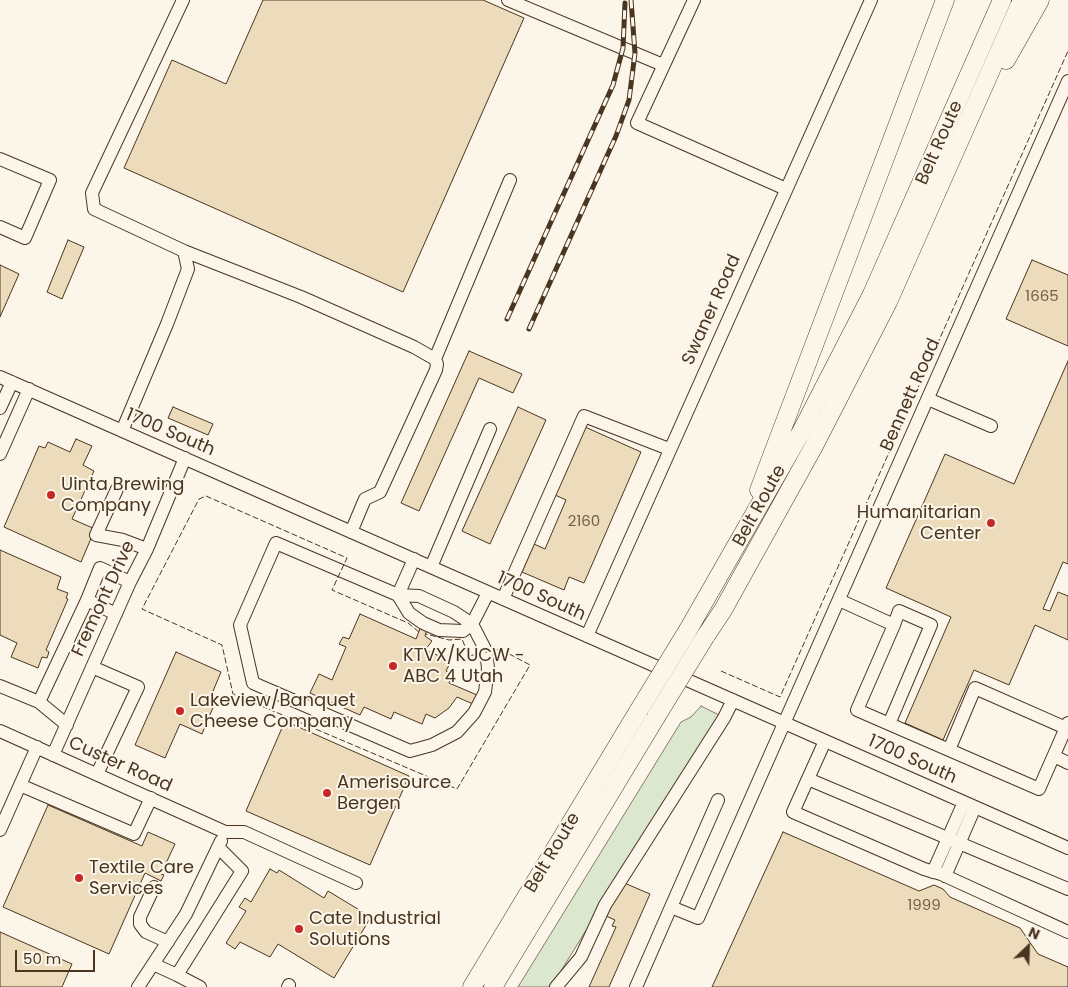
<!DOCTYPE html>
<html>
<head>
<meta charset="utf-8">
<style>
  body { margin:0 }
  #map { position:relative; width:1068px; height:987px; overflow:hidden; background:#fbf6e9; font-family:Poppins,sans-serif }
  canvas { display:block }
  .north { position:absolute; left:1003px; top:922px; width:50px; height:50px; -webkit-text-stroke:4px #fbf6e9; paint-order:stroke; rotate:24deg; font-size:14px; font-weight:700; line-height:20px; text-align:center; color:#4a3520 }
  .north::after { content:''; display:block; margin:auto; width:18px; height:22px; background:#4a3520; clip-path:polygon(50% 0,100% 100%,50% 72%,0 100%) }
  .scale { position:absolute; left:15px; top:950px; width:80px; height:22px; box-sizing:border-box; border:2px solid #4a3520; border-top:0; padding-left:6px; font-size:15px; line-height:18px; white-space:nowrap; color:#4a3520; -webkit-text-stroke:4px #fbf6e9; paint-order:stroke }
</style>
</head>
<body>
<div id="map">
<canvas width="1068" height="987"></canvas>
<div class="north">N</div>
<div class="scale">50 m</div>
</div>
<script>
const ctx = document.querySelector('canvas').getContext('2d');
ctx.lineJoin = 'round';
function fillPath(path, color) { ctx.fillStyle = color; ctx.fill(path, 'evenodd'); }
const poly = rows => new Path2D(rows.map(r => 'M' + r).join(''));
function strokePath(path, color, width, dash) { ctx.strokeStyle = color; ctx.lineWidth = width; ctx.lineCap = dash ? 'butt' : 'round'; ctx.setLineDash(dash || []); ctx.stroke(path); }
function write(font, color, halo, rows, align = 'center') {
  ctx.font = font + ' Poppins,sans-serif'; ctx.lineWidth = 4; ctx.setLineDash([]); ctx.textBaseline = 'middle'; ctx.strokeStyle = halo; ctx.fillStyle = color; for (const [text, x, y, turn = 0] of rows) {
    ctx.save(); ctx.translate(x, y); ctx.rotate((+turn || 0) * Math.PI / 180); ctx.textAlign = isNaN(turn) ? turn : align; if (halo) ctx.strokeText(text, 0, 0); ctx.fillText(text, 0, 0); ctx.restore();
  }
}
const green = poly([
  [701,706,719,715,551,987,518,987,681,722,691,717,701,706]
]);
fillPath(green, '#dce7d0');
strokePath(green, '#887966', 1);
const building = poly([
  [263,0,483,0,524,18,403,292,124,168,172,60,226,84,263,0],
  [68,240,84,247,62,299,47,292,68,240],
  [1032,260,1068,275,1068,346,1006,319,1032,260],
  [0,265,19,274,0,317,0,265],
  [469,351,522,374,513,393,479,378,419,511,401,503,469,351],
  [1068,361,1068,564,1063,562,1043,609,1050,611,1058,592,1068,596,1068,640,1035,625,1009,685,974,670,943,740,905,723,951,617,886,588,945,454,1014,484,1068,361],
  [173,407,213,424,208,435,168,418,173,407],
  [518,407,546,420,490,544,462,531,518,407],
  [585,427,641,452,584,583,569,577,564,590,522,572,534,544,545,549,566,500,555,495,585,427],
  [76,439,92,446,83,465,94,471,72,519,95,529,81,562,4,527,39,446,45,448,48,442,70,452,76,439],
  [0,550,61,577,57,589,68,593,66,598,68,599,46,650,49,652,47,658,42,657,38,668,11,657,17,643,0,635,0,550],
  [360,614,416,639,421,626,427,629,425,636,432,641,425,650,451,661,446,671,452,674,449,683,477,695,473,704,457,697,449,708,435,718,426,714,422,724,394,712,391,719,364,707,360,715,310,693,319,674,332,680,346,647,339,644,343,637,349,639,360,614],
  [176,652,221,672,211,696,217,698,202,734,180,724,165,758,135,745,176,652],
  [285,721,409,776,370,865,246,811,285,721],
  [48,805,142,846,148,832,175,844,161,874,164,875,161,881,145,873,109,954,3,907,48,805],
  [783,832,919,891,934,885,943,889,950,897,1020,928,1038,954,1068,967,1068,987,712,987,783,832],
  [270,869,277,873,279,870,324,898,328,891,371,917,334,978,278,944,270,957,240,942,235,949,226,943,246,911,239,907,245,898,251,902,270,869],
  [622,882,650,894,609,987,589,987,616,927,612,926,615,920,606,916,622,882],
  [0,932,72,964,62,987,0,987,0,932]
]);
fillPath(building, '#ecdcbc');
strokePath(building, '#4a3520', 1);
const minor = poly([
  [508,0,663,65],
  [694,0,637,123,786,189],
  [0,159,50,180,25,238,0,227],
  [184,251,301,297,414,347,435,359,437,364,436,370,380,492,365,499,351,532],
  [435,359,510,180],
  [0,377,1068,848],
  [928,399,991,426],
  [0,408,12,382],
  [122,431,167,324,188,269,184,251,94,209,92,193,183,0],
  [0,454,29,389],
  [117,489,96,535,123,540,147,549],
  [276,543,398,595,419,596,454,612,472,624,486,651,488,668,485,692,474,713,457,732,432,745,410,751,253,683,240,625,276,543],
  [414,559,398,595,409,613,423,623,439,630,463,631,472,624,488,593],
  [431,567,490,429],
  [503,599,584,416,669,449],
  [87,600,100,568,130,582],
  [839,600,894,625,857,710,1039,789,1068,723],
  [587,636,871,0],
  [92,667,138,687,97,774],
  [0,686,39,702,87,600,116,614],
  [39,702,67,725],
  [889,724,931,625,899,611,894,625],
  [0,731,225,832,244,832,356,883],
  [825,741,793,812,924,869,941,874,1068,932],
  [949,750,975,688,1066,728],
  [53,755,130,582,147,549,185,458],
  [1054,756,1068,763],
  [808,779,1068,889],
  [20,785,134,834,151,798],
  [718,800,671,907,698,918,1068,81],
  [0,830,37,747],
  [933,872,964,802],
  [945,876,975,807],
  [154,887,140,917,140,924,146,932,168,942],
  [153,964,177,975,242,871,218,847],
  [177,975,200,987],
  [138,987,186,914,221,841],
  [288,987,289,985],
  [556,987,581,957,605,905,724,718,733,700],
  [636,987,671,907]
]);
const highway = poly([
  [1006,60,1040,0],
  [759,490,945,0],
  [688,630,800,434,872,294,1002,0],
  [705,637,723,610,814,446,888,302,1022,0],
  [472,987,639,710],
  [493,987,656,717]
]);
strokePath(minor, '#4a3520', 14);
strokePath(highway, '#4a3520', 19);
strokePath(minor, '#fbf6e9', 12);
strokePath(highway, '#fbf6e9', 18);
const rail = poly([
  [507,319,613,85,623,48,625,3],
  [529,329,616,136,629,100,635,53,631,0]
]);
strokePath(rail, '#4a3520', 5);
strokePath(rail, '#fbf6e9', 3, [9]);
const highwayBridge = poly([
  [639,710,688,630],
  [656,717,705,637]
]);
strokePath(highwayBridge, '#4a3520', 19, []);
strokePath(highwayBridge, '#fbf6e9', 18);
strokePath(poly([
  [419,632,408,623,332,590,347,558,206,496,199,499,142,609,222,645,233,694,457,789,530,665,500,649,469,656,462,639,449,640,426,634],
  [721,671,780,697,1068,51]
]), '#4a3520', 1, [6, 2.5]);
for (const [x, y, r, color] of [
  [51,495,5,"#c62828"],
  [991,523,5,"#c62828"],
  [393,666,5,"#c62828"],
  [180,711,5,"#c62828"],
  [327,793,5,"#c62828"],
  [79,878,5,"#c62828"],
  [299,929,5,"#c62828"]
]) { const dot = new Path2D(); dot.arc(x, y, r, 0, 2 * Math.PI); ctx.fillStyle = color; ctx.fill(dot); strokePath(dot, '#fbf6e9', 2); }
write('15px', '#725f47', null, [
  ["1665",1042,297],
  ["2160",584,522],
  ["1999",924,906]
]);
write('18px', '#4a3520', '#fbf6e9', [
  ["Belt Route",940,143,-66],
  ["Swaner Road",712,310,-66],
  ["Bennett Road",911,395,-66],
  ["1700 South",170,433,23],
  ["Belt Route",760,506,-61],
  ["1700 South",541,597,24],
  ["Fremont Drive",104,599,-65],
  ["1700 South",912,760,24],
  ["Custer Road",120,765,24],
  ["Belt Route",553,853,-59]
]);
write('18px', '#4a3520', '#fbf6e9', [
  ["Uinta Brewing",61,485],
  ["Company",61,506],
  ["Humanitarian",981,513,"right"],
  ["Center",981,534,"right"],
  ["KTVX/KUCW -",403,656],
  ["ABC 4 Utah",403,677],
  ["Lakeview/Banquet",190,701],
  ["Cheese Company",190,722],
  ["Amerisource",337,783],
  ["Bergen",337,804],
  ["Textile Care",89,868],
  ["Services",89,889],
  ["Cate Industrial",309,919],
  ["Solutions",309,940]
], 'left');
</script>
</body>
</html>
